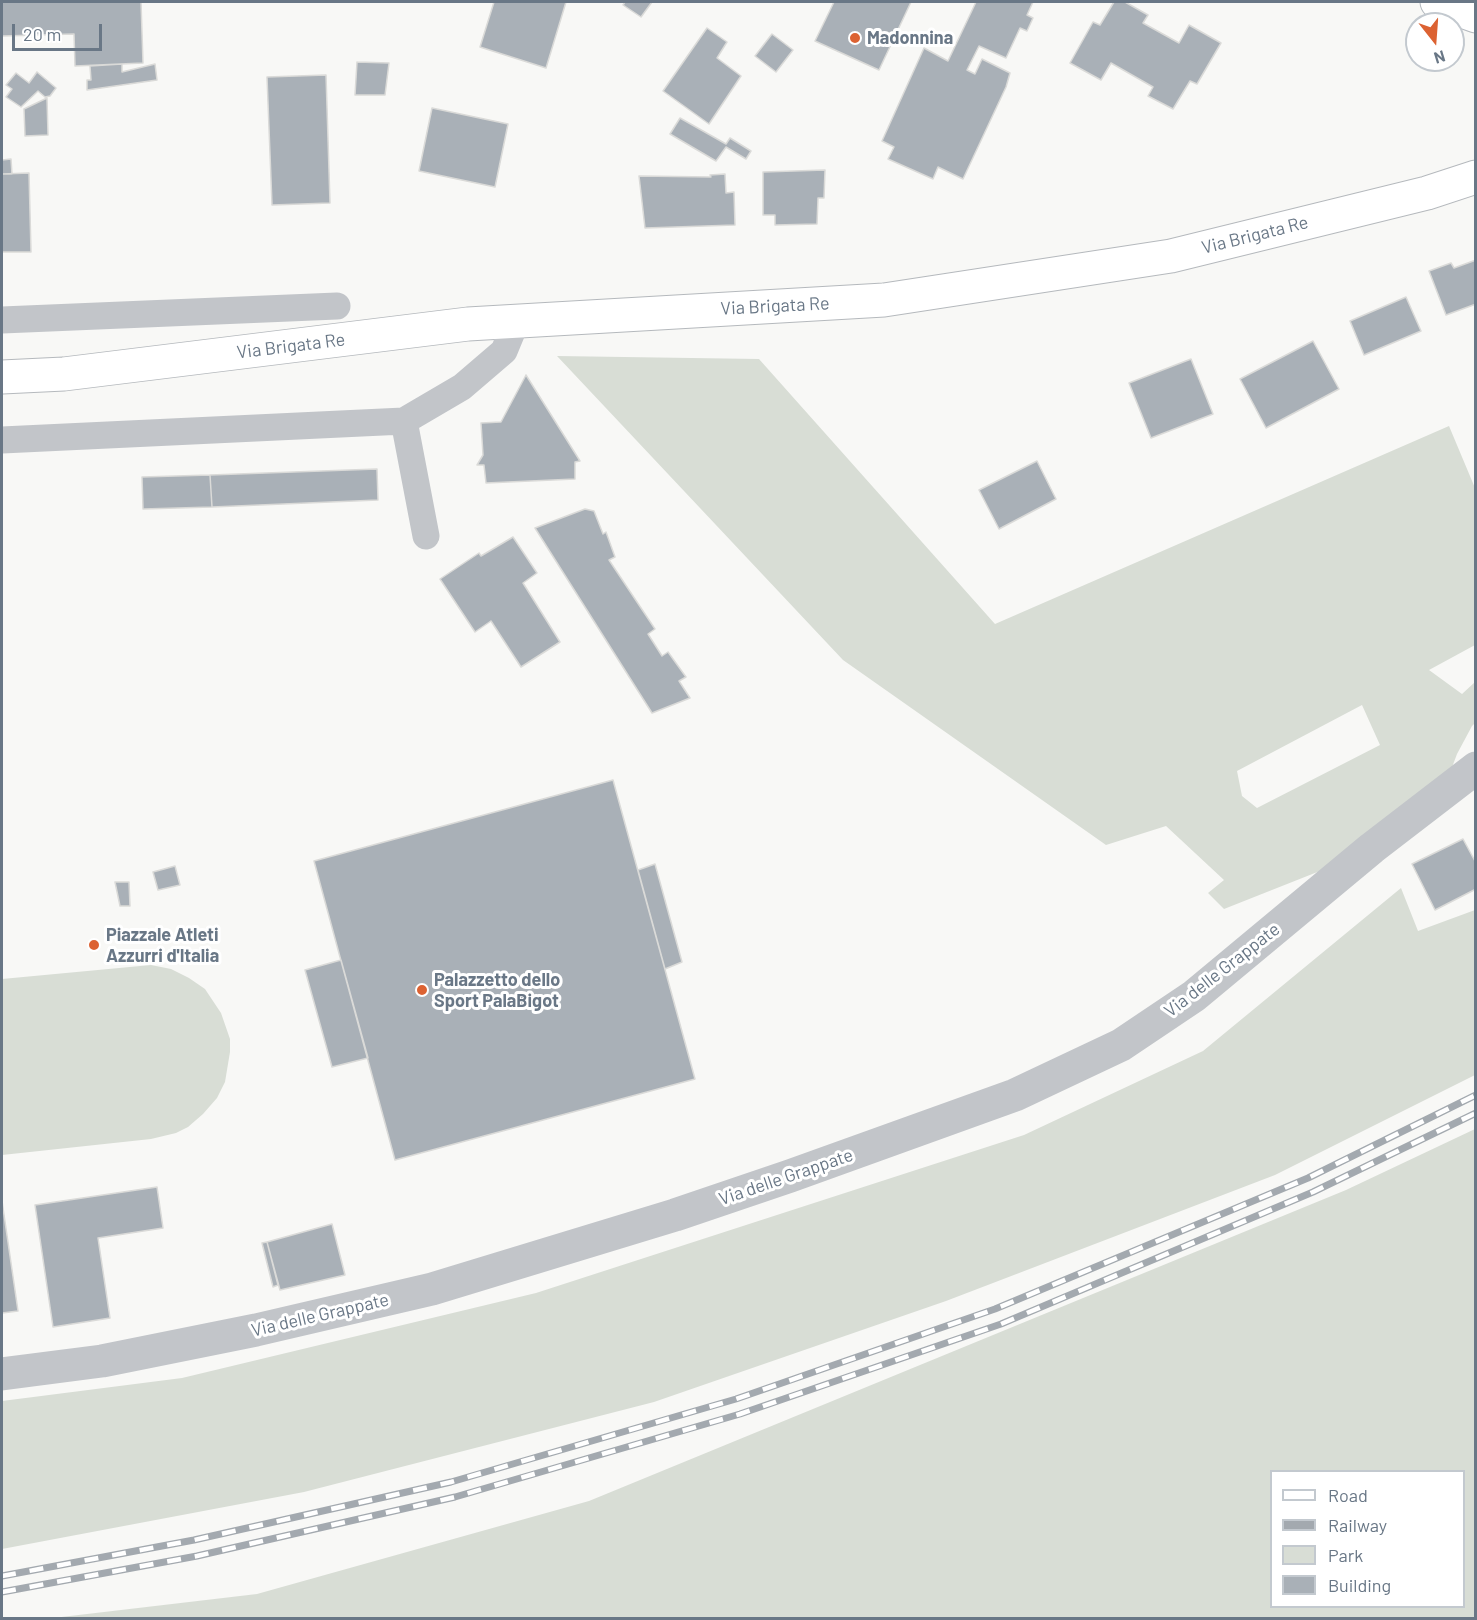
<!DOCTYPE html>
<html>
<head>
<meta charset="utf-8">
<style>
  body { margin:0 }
  #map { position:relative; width:1477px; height:1620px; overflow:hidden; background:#f8f8f6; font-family:Barlow,sans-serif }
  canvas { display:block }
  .frame { position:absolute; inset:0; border:3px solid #697786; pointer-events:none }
  .legend { position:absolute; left:1270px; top:1470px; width:195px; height:138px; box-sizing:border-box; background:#fff; border:2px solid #c3c9cf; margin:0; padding:8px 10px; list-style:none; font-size:18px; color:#697786 }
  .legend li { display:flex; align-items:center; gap:12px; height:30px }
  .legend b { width:30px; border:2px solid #c3c9cf }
  .north { position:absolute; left:1405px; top:12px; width:60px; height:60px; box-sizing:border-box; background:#fff; border:2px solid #c3c9cf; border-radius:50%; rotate:163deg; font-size:16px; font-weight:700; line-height:24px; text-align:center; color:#697786 }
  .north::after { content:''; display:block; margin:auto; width:21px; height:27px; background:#dc6232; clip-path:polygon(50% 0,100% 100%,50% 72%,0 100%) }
  .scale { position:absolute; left:12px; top:24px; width:90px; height:27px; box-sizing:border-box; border:3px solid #697786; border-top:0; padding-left:8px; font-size:18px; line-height:21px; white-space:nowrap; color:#697786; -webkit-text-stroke:4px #fff; paint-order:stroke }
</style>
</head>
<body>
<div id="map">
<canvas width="1477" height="1620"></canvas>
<div class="frame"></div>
<ul class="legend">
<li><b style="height:8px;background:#fff"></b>Road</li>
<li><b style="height:8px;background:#a3a9af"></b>Railway</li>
<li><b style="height:16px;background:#d8ddd5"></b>Park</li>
<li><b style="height:16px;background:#a9b0b7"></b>Building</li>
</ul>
<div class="north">N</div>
<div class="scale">20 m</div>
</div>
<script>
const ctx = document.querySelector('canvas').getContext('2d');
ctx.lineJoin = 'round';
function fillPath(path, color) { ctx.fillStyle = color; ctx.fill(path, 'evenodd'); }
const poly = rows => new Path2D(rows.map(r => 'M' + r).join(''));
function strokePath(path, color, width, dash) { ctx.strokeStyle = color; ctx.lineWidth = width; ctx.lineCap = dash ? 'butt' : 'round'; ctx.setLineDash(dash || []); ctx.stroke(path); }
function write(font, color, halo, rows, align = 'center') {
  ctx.font = font + ' Barlow,sans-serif'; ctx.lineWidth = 6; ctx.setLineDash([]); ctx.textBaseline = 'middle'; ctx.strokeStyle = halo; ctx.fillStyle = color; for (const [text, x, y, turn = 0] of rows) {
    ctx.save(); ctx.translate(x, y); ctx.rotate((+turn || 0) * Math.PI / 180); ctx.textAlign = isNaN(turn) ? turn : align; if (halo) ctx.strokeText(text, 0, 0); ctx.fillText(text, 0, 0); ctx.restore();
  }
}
fillPath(poly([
  [557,356,759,359,995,624,1449,426,1475,488,1475,645,1429,670,1462,694,1475,682,1475,723,1472,726,1457,754,1448,778,1330,867,1224,909,1208,893,1224,880,1166,826,1106,845,843,660],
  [1362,705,1380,745,1257,808,1242,796,1237,771],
  [1401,888,1418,931,1475,910,1475,1075,1275,1175,946,1301,654,1402,304,1492,2,1549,2,1401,182,1378,536,1293,1024,1135,1203,1051],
  [151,965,171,969,189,978,205,989,221,1013,230,1039,230,1052,225,1082,217,1098,203,1114,188,1127,176,1133,151,1139,2,1155,2,979],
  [1475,1129,1475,1618,53,1618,257,1594,589,1501,1346,1190],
  [1272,1472,1464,1472,1464,1606,1272,1606]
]), '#d8ddd5');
const building = poly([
  [2,2,141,2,143,63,75,66,74,34,2,36,2,2],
  [494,2,566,2,546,68,480,47,494,2],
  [625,2,652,2,641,17,623,5,625,2],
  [834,2,911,2,879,70,815,41,834,2],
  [976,2,1033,2,1027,15,1033,18,1027,31,1020,28,1006,58,979,46,967,70,975,74,982,59,1010,73,1006,87,963,179,938,167,933,179,888,159,894,147,882,141,924,48,948,61,976,2],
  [1114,2,1125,2,1148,15,1143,23,1179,43,1189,25,1221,43,1197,84,1190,81,1173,109,1148,96,1153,87,1111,63,1101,80,1070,63,1093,22,1100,25,1114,2],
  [707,28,727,42,717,58,741,76,709,124,663,91,707,28],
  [772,34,793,50,776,72,755,56,772,34],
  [357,62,389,63,385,95,355,95,357,62],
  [122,64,122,72,155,64,157,80,87,90,87,80,91,80,90,66,122,64],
  [37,72,56,88,50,96,45,97,38,91,21,107,6,97,12,89,6,85,16,73,29,83,37,72],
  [326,75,330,203,272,205,267,77,326,75],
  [47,98,48,135,25,136,24,109,47,98],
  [432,108,508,124,495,187,419,171,432,108],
  [680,118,726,144,730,138,751,151,746,159,726,147,716,161,670,134,680,118],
  [11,159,12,174,2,174,2,160,11,159],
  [825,170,824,198,818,198,817,224,775,225,775,215,763,215,763,172,825,170],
  [29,173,31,252,2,252,2,174,29,173],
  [725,174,726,193,734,192,735,225,645,228,639,176,711,177,710,175,725,174],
  [1476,260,1476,304,1446,315,1429,271,1451,263,1454,268,1476,260],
  [1406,297,1421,331,1364,355,1350,321,1406,297],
  [1313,341,1339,389,1266,428,1240,379,1313,341],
  [1191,359,1213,414,1151,438,1129,383,1191,359],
  [526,375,580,461,575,462,575,479,486,483,484,465,477,465,483,455,481,423,501,422,526,375],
  [1037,461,1056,499,999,529,979,490,1037,461],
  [377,469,378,500,212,507,210,475,377,469],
  [210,475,212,507,143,509,142,477,210,475],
  [585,509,594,511,603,534,606,532,615,557,609,560,655,629,648,634,662,656,668,652,686,677,679,681,690,698,652,713,535,528,585,509],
  [513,537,537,573,523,583,560,642,521,667,491,621,475,632,440,579,479,553,481,556,513,537],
  [613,780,695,1079,395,1160,314,861,613,780],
  [1463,839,1476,863,1476,889,1435,910,1412,864,1463,839],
  [655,864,682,962,665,969,638,870,655,864],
  [175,866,180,885,158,890,153,872,175,866],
  [115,882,129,882,130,906,120,906,115,882],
  [341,960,368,1058,332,1067,305,970,341,960],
  [157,1187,163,1228,98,1238,110,1318,53,1327,35,1205,157,1187],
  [2,1201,18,1311,2,1313,2,1201],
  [332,1224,345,1275,280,1290,267,1242,332,1224],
  [267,1242,278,1285,273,1287,262,1243,267,1242]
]);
fillPath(building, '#a9b0b7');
strokePath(building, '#dadad8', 1.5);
const secondary = poly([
  [1437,2,1476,16]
]);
const primary = poly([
  [2,377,64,374,468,324,884,300,1171,256,1427,193,1476,177]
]);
strokePath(secondary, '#b4b9be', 35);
strokePath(primary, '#b5b9bd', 35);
strokePath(poly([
  [2,320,337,306],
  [404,421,462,387,504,351,516,322],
  [2,440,404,421,426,536]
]), '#c2c5c9', 27);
strokePath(poly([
  [2,1374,102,1361,256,1330,432,1289,675,1215,790,1176,1015,1095,1121,1045,1194,996,1372,848,1476,768]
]), '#c2c5c9', 33);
strokePath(secondary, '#fff', 33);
strokePath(primary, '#fff', 33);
const rail = poly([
  [2,1576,194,1540,451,1482,736,1399,995,1309,1308,1178,1476,1095],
  [2,1592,197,1556,455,1497,740,1414,1001,1324,1313,1192,1476,1113]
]);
strokePath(rail, '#a3a9af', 7);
strokePath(rail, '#fff', 4.5, [14]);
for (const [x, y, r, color] of [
  [855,38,6,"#dc6232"],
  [94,945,6,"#dc6232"],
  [422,990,6,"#dc6232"]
]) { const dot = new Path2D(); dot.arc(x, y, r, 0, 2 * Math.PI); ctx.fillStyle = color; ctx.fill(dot); strokePath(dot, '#fff', 2); }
write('bold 18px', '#697786', '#fff', [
  ["Madonnina",867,38],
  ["Piazzale Atleti",106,935],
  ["Azzurri d'Italia",106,956],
  ["Palazzetto dello",434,980],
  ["Sport PalaBigot",434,1001]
], 'left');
write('18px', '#697786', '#fff', [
  ["Via Brigata Re",1255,235,-14],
  ["Via Brigata Re",775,306,-3],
  ["Via Brigata Re",291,346,-7],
  ["Via delle Grappate",1222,970,-38],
  ["Via delle Grappate",786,1177,-19],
  ["Via delle Grappate",320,1315,-13]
]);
</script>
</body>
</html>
